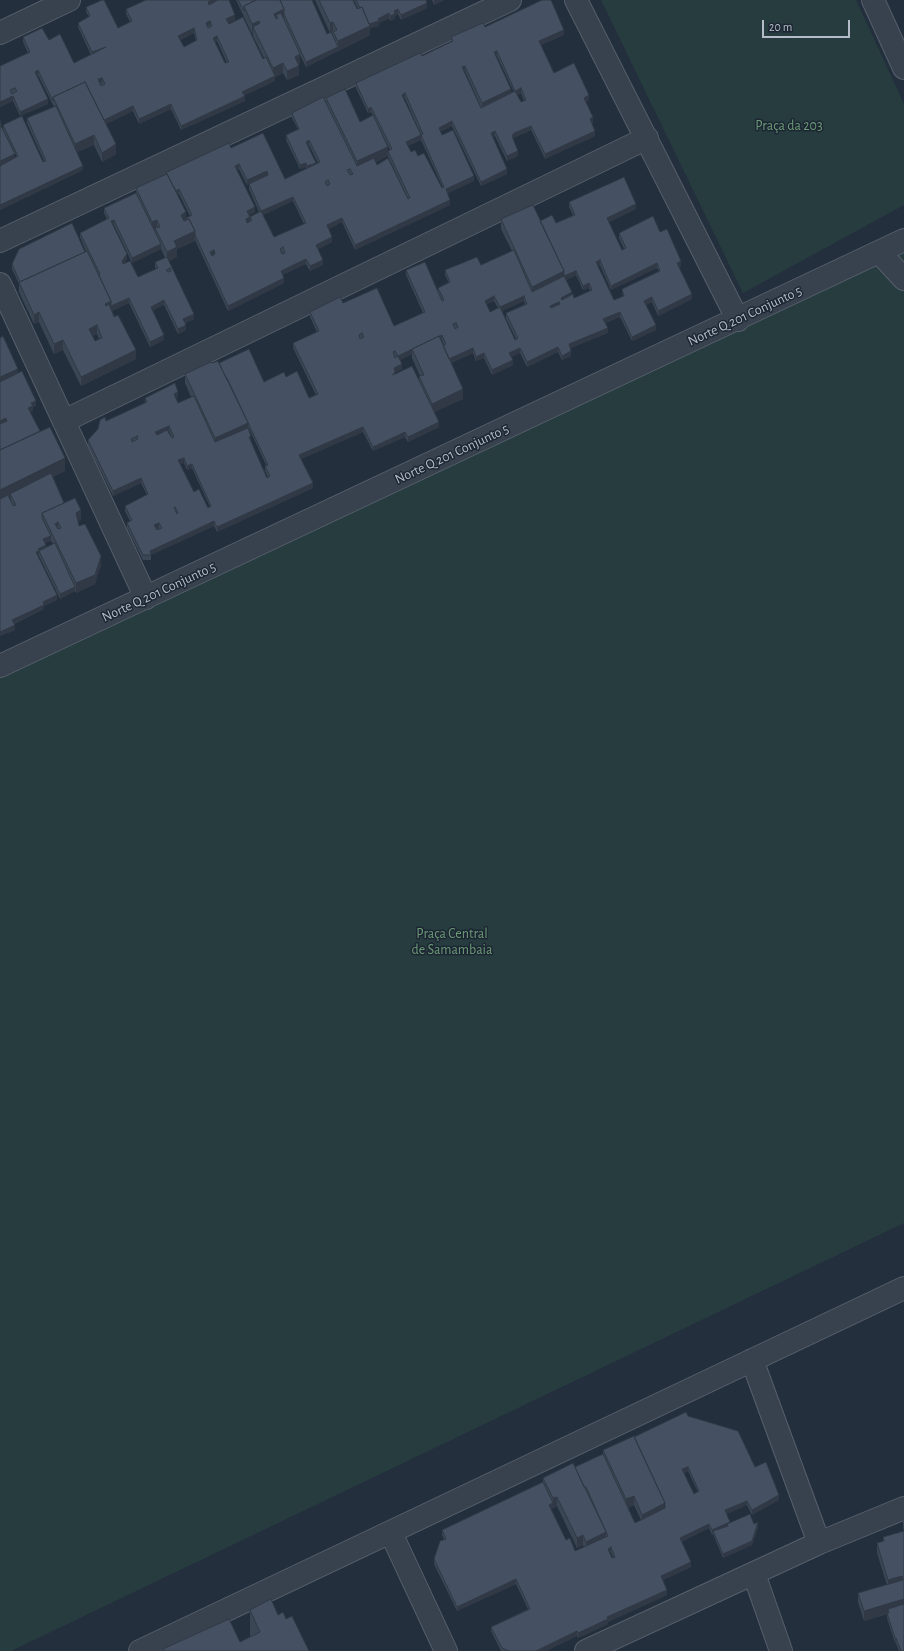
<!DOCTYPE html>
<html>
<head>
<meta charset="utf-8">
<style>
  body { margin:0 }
  #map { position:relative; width:904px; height:1651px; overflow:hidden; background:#242f3e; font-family:"Alegreya Sans",sans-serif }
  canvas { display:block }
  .scale { position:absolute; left:762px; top:20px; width:88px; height:18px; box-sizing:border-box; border:2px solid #b4bcc9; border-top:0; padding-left:5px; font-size:12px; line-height:14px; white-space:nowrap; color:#b4bcc9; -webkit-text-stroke:3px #1d2633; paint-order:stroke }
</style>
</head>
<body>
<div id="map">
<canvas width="904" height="1651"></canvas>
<div class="scale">20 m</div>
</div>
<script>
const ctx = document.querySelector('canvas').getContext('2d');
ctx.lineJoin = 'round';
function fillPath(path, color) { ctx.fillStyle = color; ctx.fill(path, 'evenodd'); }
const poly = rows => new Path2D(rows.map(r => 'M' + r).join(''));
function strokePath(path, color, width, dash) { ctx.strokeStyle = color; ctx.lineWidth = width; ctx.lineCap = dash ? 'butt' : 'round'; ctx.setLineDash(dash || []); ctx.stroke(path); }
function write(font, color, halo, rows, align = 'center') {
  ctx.font = font + ' "Alegreya Sans",sans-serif'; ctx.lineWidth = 3; ctx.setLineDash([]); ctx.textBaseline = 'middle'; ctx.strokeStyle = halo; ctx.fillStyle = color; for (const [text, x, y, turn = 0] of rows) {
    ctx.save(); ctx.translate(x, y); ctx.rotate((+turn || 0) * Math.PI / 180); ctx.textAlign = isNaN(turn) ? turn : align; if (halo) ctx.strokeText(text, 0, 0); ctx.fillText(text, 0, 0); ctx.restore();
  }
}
fillPath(poly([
  [601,0,856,0,904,104,904,205,743,293],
  [904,233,904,1223,11,1651,0,1651,0,659]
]), '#263c3f');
const minor = poly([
  [576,0,738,320],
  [873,0,904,68],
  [0,33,69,0],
  [0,241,510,0],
  [879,252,904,279],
  [0,284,146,598],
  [64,421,647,138],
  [0,666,904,240],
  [752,1360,819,1543],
  [391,1533,446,1651],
  [754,1574,781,1651],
  [140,1651,904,1288],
  [586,1651,819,1543,904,1508]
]);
strokePath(minor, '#565f6c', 24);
strokePath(minor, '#38414e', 22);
fillPath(poly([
  [236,0,312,0,327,34,330,33,315,0,353,0,357,9,358,9,354,0,426,0,427,8,401,20,398,14,395,16,395,19,390,21,389,18,379,23,379,26,370,28,370,35,306,67,300,55,300,64,298,65,299,75,287,80,283,73,275,77,275,81,245,95,245,101,181,130,171,109,139,124,133,111,106,124,116,154,102,162,94,145,77,152,83,170,0,210,0,119,1,126,15,158,17,157,3,130,3,125,43,162,44,161,27,123,27,118,54,107,38,75,37,76,48,104,20,116,13,101,0,107,0,66,28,53,23,42,23,37,49,40,74,63,91,55,78,27,78,23,89,17,86,12,86,7,118,28,130,22,126,14,126,9,235,20,228,23,263,59,264,58,253,36,253,33,252,34],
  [194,33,196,41,184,47,180,40],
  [217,41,227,63,225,63,215,42],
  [432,0,444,0,434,5],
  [485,27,564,35,541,45,554,73,589,100,586,102,593,122,592,123,595,136,545,159,531,130,514,138,513,139,518,156,507,161,495,136,493,137,507,174,481,186,452,126,440,132,442,135,474,181,448,193,450,205,355,250,342,222,329,229,332,242,318,249,323,265,310,271,306,264,282,275,284,283,228,311,195,240,195,241,177,249,177,257,169,261,194,319,185,323,186,330,178,334,164,305,153,310,164,340,150,347,129,303,112,311,136,359,81,386,63,350,54,354,39,322,34,324,19,292,19,284,12,269,12,264,86,251,80,237,80,233,107,219,104,213,104,208,136,193,136,188,165,174,165,173,231,148,285,179,306,169,306,167,300,169,286,140,286,135,298,129,292,118,292,113,326,102,326,98,360,122,373,115,371,112,368,113,356,88,356,83,422,56,451,42,451,37],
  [496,56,497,56,514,92,511,93],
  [464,71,465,71,481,107,481,108],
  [521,93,524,101,521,102,517,95],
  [405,98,421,135,421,140,443,188,442,188,418,156,411,152,408,146,421,140,403,99],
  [378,126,390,150,388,151,388,156,408,199,377,165,376,162,388,156],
  [309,145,318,163,316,164,308,146],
  [239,169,247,185,259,180,249,184,249,189,259,212,250,217,250,222,249,215,255,212,237,170],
  [179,194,190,216,186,218,186,220,177,195],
  [293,201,304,224,274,237,263,215],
  [113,225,114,225,132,263,161,249,165,258,155,262,155,267,156,269,138,277,124,264,127,259],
  [97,334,99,339,95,341,92,336],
  [569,202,636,209,609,222,622,250,624,249,619,238,619,233,660,232,681,266,679,267,692,299,658,316,652,302,646,305,656,330,632,341,620,317,605,323,608,333,570,348,571,356,562,360,558,352,527,367,520,353,511,357,513,365,492,375,484,358,476,361,473,353,451,363,463,399,434,412,439,427,408,442,405,437,373,451,363,432,301,459,313,488,217,532,214,526,151,555,151,560,143,560,127,528,127,523,130,521,125,511,125,506,147,495,141,483,113,496,88,445,88,440,106,421,145,403,145,398,178,396,176,398,178,403,191,397,185,383,185,374,212,363,219,363,264,382,286,377,309,398,316,395,293,348,293,343,317,332,310,317,310,312,343,303,394,326,423,313,406,275,406,270,438,292,438,288,449,283,445,275,445,270,481,265,512,251,501,229,501,219,540,221,556,223,573,215,569,207],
  [600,265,611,290,657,268,659,271,622,289,622,293,623,296,614,300,598,266],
  [576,275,583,290,589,288,590,291,574,298,572,295,566,280],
  [494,301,498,308,490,312,487,304],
  [524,301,525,304,506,313,506,318,516,339,515,340,502,311],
  [442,340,444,345,443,346,441,341],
  [412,354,412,358,420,376,419,376,419,380,395,374,395,372,402,369,400,360],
  [248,426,266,465,265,466,265,471,268,477,267,478,251,441],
  [168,431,169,431,172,438],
  [184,463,187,470,192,468,210,507,208,508,194,492,180,464],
  [0,338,18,373,36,406,33,407,33,411,30,412,40,431,65,471,53,477,64,503,81,520,78,521,79,526,101,565,95,584,76,593,75,591,60,599,39,556,39,553,39,555,38,556,57,600,44,606,44,609,14,624,15,630,0,636],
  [51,541,53,544,46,547,45,543],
  [688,1416,755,1467,779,1500,752,1515,747,1505,726,1514,730,1523,754,1524,758,1527,752,1545,723,1558,713,1534,712,1535,709,1528,681,1542,691,1567,663,1580,667,1595,608,1622,608,1624,578,1638,577,1636,546,1651,501,1651,491,1631,491,1627,528,1609,516,1584,457,1611,434,1564,434,1559,444,1539,442,1535,442,1530,543,1482,543,1478,575,1467,603,1454,603,1450,634,1437],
  [688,1471,698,1492,694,1494,684,1473],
  [634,1505,641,1520,635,1523,628,1508],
  [557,1506,577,1548,583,1545,584,1547,575,1551,566,1540,551,1509],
  [611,1552,613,1557,612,1558,609,1553],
  [903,1518,904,1518,904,1651,899,1651,896,1643,895,1643,887,1618,887,1614,864,1621,858,1602,858,1593,887,1585,877,1553,877,1543,883,1541,883,1537,904,1531,903,1528],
  [250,1610,278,1615,286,1619,309,1651,163,1651,163,1649,240,1642,250,1637]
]), '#3b4654');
fillPath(poly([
  [212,0,223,0,208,7,208,2],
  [434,0,444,0,434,5],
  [427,3,427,8,401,20,401,15],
  [284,9,284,19,278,18,276,15,276,22,274,14],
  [398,9,398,14,395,16,395,19,390,21,390,16,394,11],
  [389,13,389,18,379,23,379,26,370,28,370,35,306,67,306,62,338,47,338,41,368,24],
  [235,15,235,20,226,24,226,19],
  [210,21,210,25,206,27,206,23],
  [259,21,259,30,253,27,253,33,252,34,252,24],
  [333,22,333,31,330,33,330,23],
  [194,28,194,33,178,40,178,36],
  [564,30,564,35,539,46,539,41],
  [217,36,217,41,213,42,213,38],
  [106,47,92,57,92,52],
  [497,51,497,56,494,57,494,52],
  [300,54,300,64,295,66,295,57],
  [283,63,283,73,275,77,275,81,242,96,242,92,273,77,273,68],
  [299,66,299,75,287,80,287,71],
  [465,66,465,71,462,72,462,67],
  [38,70,38,75,35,76,35,72],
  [102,78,102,83,98,84,98,79],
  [521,88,521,93,515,96,515,91],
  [511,89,511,94,482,108,482,103],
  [405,93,405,98,402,100,402,95],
  [589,95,589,100,584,103,584,98],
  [13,96,13,101,0,107,0,102],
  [245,96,245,101,181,130,181,126],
  [48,99,48,104,20,116,20,112],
  [171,104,171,109,139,124,139,119],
  [133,106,133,111,102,126,102,121],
  [371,107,371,112,368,113,368,109],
  [593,117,593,122,590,124,590,119],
  [452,121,452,126,439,132,439,128],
  [531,126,531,130,514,138,512,141,512,136,514,133],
  [495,131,495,136,491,138,491,133],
  [595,131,595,136,545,159,545,154],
  [94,135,94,145,75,153,75,144],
  [421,135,421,140,406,147,406,142],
  [309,140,309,145,306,147,306,142],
  [116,144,116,154,102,162,102,153],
  [388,147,388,156,357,171,357,161],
  [518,151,518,156,507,161,507,156],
  [15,154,15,159,0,166,0,161],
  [306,163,306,167,300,169,300,165],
  [316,163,316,167,307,171,307,166],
  [239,164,239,169,235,171,235,166],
  [83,166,83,170,0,210,0,205],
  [507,169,507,174,481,186,481,182],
  [267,171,267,176,247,185,247,180],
  [474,176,474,181,446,194,446,189],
  [179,189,179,194,174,197,174,192],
  [293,197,293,201,261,216,261,211],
  [450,200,450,205,355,250,355,245],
  [636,204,636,209,607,223,607,218],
  [255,207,255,212,247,216,247,211],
  [186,212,186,222,181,224,181,215],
  [250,217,250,222,246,224,246,219],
  [342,218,342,222,327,230,327,225],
  [114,220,114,225,111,226,111,221],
  [157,220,157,230,155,228,155,230,152,232,152,222],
  [195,231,195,241,177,249,177,257,167,262,167,252,174,241],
  [332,237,332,242,316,250,316,245],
  [161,244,161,249,132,263,132,258],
  [214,250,214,255,210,257,210,252],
  [127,254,127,259,122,266,122,261],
  [306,259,306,264,281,275,281,271],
  [323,260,323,265,310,271,310,266],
  [600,260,600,265,596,267,596,262],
  [681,261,681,266,677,268,677,263],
  [657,263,657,268,611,290,611,286],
  [564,271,564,281,532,297,532,287],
  [576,271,576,275,564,281,564,276],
  [284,278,284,283,228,311,228,306],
  [589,283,589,288,583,290,583,286],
  [572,292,572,297,561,303,561,298],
  [692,294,692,299,658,316,658,311],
  [494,296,494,301,485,305,485,301],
  [524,296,524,301,500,312,500,307],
  [652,297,652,302,644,306,644,301],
  [129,298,129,303,105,314,105,304,111,301],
  [164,300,164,305,151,311,151,307],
  [559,302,559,307,550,311,550,306],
  [39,312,39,322,34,324,34,315],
  [620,312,620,317,603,323,603,319],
  [194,314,194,319,183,323,183,319],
  [97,325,97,334,89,338,89,329],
  [186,325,186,330,178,334,178,329],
  [656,325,656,330,632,341,632,337],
  [608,328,608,333,569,349,569,344],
  [164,335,164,340,150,347,150,342],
  [442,335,442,340,414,353,413,349],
  [63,340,63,350,54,354,54,344],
  [558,347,558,352,527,367,527,362],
  [473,348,473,353,447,364,447,359],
  [520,348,520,353,509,358,509,353],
  [412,349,412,354,398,361,398,356],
  [136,350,136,359,81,386,81,377],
  [571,351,571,356,562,360,562,356],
  [484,353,484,358,476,361,476,357],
  [513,360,513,365,492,375,492,370],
  [402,364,402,369,394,373,394,368],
  [18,369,18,378,0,386,0,377],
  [463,389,463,399,432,413,432,404],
  [178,392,178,396,174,398,174,394],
  [36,401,36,406,33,407,33,411,28,412,28,408,31,403],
  [6,418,6,423,0,425,0,421],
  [439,422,439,427,408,442,408,437],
  [248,423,248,432,215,447,215,438],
  [169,426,169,431,155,437,155,432],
  [363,427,363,432,299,460,299,455],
  [405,432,405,437,373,451,373,447],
  [251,436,251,441,249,442,249,437],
  [65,458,65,471,12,498,10,494,11,499,0,504,0,490],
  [184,458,184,463,178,465,178,460],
  [192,464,192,468,187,470,187,466],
  [141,478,141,483,113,496,113,491],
  [313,483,313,488,217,532,217,527],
  [81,510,81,520,76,522,76,513],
  [214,521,214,526,151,555,150,551],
  [58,522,58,531,55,524],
  [159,523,159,528,154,530,154,525],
  [51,536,51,541,43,544,43,539],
  [46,545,46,550,39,551,39,555,36,557,36,552,38,549],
  [101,556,101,565,95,584,76,593,76,583],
  [75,587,75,591,60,599,60,594],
  [57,595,57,600,44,606,44,609,12,624,12,620,43,602],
  [15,625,15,630,0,636,0,632],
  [688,1467,688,1471,682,1474,682,1469],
  [779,1495,779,1500,752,1515,752,1510],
  [634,1496,634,1505,626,1509,626,1499],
  [557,1497,557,1506,549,1509,549,1505,553,1503,553,1498],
  [747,1501,747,1505,725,1515,725,1510],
  [665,1503,665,1513,642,1524,642,1515],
  [730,1522,730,1527,728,1526,727,1524,727,1528,713,1531,712,1535,712,1530],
  [758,1522,758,1527,752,1545,723,1558,723,1554],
  [709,1524,709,1528,680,1542,680,1538],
  [606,1532,606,1541,586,1551,586,1542],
  [583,1535,583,1545,577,1548,577,1538],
  [611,1547,611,1552,608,1554,608,1549],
  [691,1562,691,1567,661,1581,661,1576],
  [902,1576,902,1585,888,1590,888,1580],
  [516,1579,516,1584,457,1611,457,1607],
  [667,1590,667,1595,608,1622,608,1624,578,1638,578,1633,607,1617],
  [904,1599,904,1608,888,1609,888,1613,864,1621,864,1611],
  [577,1631,577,1636,546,1651,536,1651],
  [895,1638,896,1638,896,1643,895,1643]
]), '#303945');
const building = poly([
  [102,0,104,0,118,28,132,21,126,9,146,0,212,0,208,2,209,5,218,0,229,0,235,15,226,19,229,24,243,17,263,59,266,57,275,76,242,92,245,96,181,126,171,104,139,119,133,106,104,120,85,82,53,97,53,101,38,70,35,72,48,99,20,112,13,96,0,102,0,66,30,52,23,37,42,28,49,40,60,34,74,63,106,47,92,52,78,23,90,16,86,7,102,0],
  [210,21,212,26,208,28,206,23,210,21],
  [194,28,197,40,184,47,178,36,194,28],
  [217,36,229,62,225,63,213,38,217,36],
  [102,78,105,84,101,86,98,79,102,78],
  [15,88,17,91,12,94,10,90,15,88],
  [238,0,256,0,244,6,244,11,238,0],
  [256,0,280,0,284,9,274,14,276,19,278,18,276,15,281,13,300,54,295,57,299,66,287,71,283,63,273,68,253,27,260,23,259,21,252,24,244,6,256,0],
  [280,0,312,0,327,34,331,32,338,47,306,62,284,14,284,9,280,0],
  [319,0,353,0,357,9,362,7,370,26,338,41,333,32,337,30,333,22,330,23,319,0],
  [356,0,426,0,427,3,401,15,398,9,394,11,395,14,390,16,389,13,378,19,379,21,369,24,362,7,360,8,356,0],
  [542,0,551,0,564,30,539,41,554,73,574,63,589,95,584,98,593,117,590,119,595,131,545,154,531,126,514,133,512,136,518,151,507,156,495,131,491,133,507,169,481,182,452,121,439,128,442,135,453,130,474,176,446,189,450,200,355,245,342,218,327,225,332,237,316,245,323,260,310,266,306,259,281,271,284,278,228,306,195,235,195,231,189,219,187,219,186,218,192,215,179,189,176,191,167,174,166,174,165,173,229,143,231,148,263,133,285,179,316,164,320,162,309,140,306,142,316,163,307,166,306,163,300,165,286,135,299,129,292,113,323,97,357,166,374,158,377,165,388,158,408,199,410,198,388,151,392,149,371,107,368,109,356,83,420,53,422,56,453,41,451,37,483,23,485,27,542,0],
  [497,51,515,91,481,108,462,67,465,66,482,103,511,89,494,52,497,51],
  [521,88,526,100,521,102,515,91,521,88],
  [405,93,423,134,421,135,444,187,442,188,424,153,418,156,415,150,411,152,406,142,421,135,402,95,405,93],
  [239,164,247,180,267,171,268,175,249,184,261,211,293,197,306,223,274,237,261,211,250,217,252,220,247,223,246,219,250,217,247,211,255,207,235,166,239,164],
  [350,169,353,174,350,175,347,170,350,169],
  [328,180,330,184,327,186,325,182,328,180],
  [283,247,285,253,282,254,280,249,283,247],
  [214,250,215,254,212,256,210,252,214,250],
  [85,82,116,144,102,153,94,135,75,144,53,97,85,82],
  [345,89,360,122,373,115,388,147,357,161,326,98,345,89],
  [56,106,83,166,0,205,0,166,18,156,3,125,22,116,43,162,46,161,27,118,56,106],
  [1,126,15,154,0,161,0,127,1,126],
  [167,174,186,212,181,215,184,221,189,219,195,231,174,241,177,247,167,252,155,228,160,227,157,220,152,222,136,188,167,174],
  [624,177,636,204,607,218,622,250,626,248,619,233,653,216,660,232,667,229,681,261,677,263,692,294,658,311,652,297,644,301,656,325,632,337,620,312,603,319,608,328,569,344,571,351,562,356,558,347,527,362,520,348,509,353,513,360,492,370,484,353,476,357,473,348,449,359,443,346,446,344,442,335,439,337,439,336,398,356,402,364,394,368,395,372,393,374,393,375,412,366,439,422,408,437,405,432,373,447,363,427,299,455,313,483,217,527,214,521,150,551,151,555,143,555,127,523,132,520,125,506,148,494,141,478,113,491,88,440,98,429,100,420,105,417,106,421,147,402,145,398,175,383,178,392,174,394,178,403,194,396,215,442,248,428,251,436,249,437,267,478,270,476,265,466,268,465,227,378,226,378,219,363,249,349,264,382,284,372,286,377,297,371,309,398,318,394,293,343,319,331,310,312,340,297,343,303,377,288,394,326,425,312,406,270,425,262,442,301,444,300,438,288,450,282,445,270,477,257,481,265,514,250,532,292,564,276,564,271,540,221,552,215,556,223,575,215,569,202,624,177],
  [600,260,611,286,657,263,660,271,622,289,624,296,614,300,596,262,600,260],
  [576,271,583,286,589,283,592,290,574,298,573,294,562,300,561,298,572,292,564,276,576,271],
  [494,296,500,307,490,312,485,301,494,296],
  [524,296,527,304,506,313,518,338,515,340,500,307,524,296],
  [559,302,560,304,551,308,550,306,559,302],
  [456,323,458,327,455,329,453,324,456,323],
  [362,333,364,337,360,339,359,335,362,333],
  [395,351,398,356,395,358,393,352,395,351],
  [169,426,174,437,172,438,167,430,157,435,155,432,169,426],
  [137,436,138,439,132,442,131,439,137,436],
  [184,458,187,466,192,464,211,506,208,508,199,489,194,492,178,460,184,458],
  [175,507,178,513,177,514,174,508,175,507],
  [159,523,162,528,157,530,154,525,159,523],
  [136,193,161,244,132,258,114,220,111,221,127,254,122,261,123,264,130,261,138,277,158,268,155,262,167,257,194,314,183,319,186,325,178,329,164,300,151,307,164,335,150,342,129,298,111,306,111,301,99,275,100,274,80,233,109,218,104,208,136,193],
  [170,268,171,271,168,272,166,270,170,268],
  [533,205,564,271,532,287,501,219,533,205],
  [72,223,85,252,20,282,12,264,19,249,72,223],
  [87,251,111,301,105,304,106,306,109,304,114,317,118,315,136,350,81,377,63,340,54,344,39,312,34,315,19,282,87,251],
  [97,325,102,338,95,341,89,329,97,325],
  [3,336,18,369,0,377,0,338,3,336],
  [439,336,463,389,432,404,419,376,424,375,412,349,439,336],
  [218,361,248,423,215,438,185,374,211,362,212,363,218,361],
  [22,371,36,401,31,403,33,406,28,408,40,431,0,450,0,424,7,421,6,418,0,421,0,382,22,371],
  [50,427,65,458,0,490,0,450,50,427],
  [51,473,64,503,42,513,42,518,51,536,43,539,46,545,38,549,39,551,36,552,57,595,43,602,44,605,12,620,15,625,0,632,0,499,8,495,13,506,16,505,10,494,51,473],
  [75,498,81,510,76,513,79,526,85,524,101,556,95,575,76,583,42,513,75,498],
  [58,522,61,528,58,529,55,524,58,522],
  [55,543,75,587,60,594,39,551,55,543],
  [686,1412,688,1416,738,1431,755,1467,766,1462,779,1495,752,1510,747,1501,725,1510,730,1522,712,1530,709,1524,680,1538,691,1562,661,1576,667,1590,607,1617,608,1619,578,1633,577,1631,536,1651,509,1651,502,1648,491,1627,530,1609,516,1579,457,1607,434,1559,440,1541,446,1539,442,1530,543,1482,553,1503,549,1505,566,1540,570,1538,575,1551,608,1536,586,1487,584,1487,575,1467,603,1454,635,1523,665,1508,665,1503,634,1437,686,1412],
  [688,1467,699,1491,694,1494,682,1469,688,1467],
  [611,1547,615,1557,612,1558,608,1549,611,1547],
  [634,1436,665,1503,642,1515,634,1496,626,1499,603,1450,634,1436],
  [573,1463,606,1532,586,1542,583,1535,577,1538,557,1497,553,1498,543,1478,573,1463],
  [750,1514,754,1524,758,1522,752,1541,723,1554,713,1531,728,1526,727,1524,750,1514],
  [904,1531,904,1599,864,1611,858,1593,903,1580,902,1576,888,1580,877,1543,884,1541,883,1537,904,1531],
  [271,1599,278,1615,283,1612,286,1619,292,1616,309,1651,164,1651,163,1649,229,1619,240,1642,260,1632,250,1610,271,1599],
  [904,1604,904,1651,901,1651,896,1638,895,1638,887,1613,889,1613,888,1609,904,1604]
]);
fillPath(building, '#455162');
strokePath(building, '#303945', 1);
write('14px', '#6b9a76', '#1d2633', [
  ["Praça da 203",789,126],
  ["Praça Central",452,934],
  ["de Samambaia",452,950]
]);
write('14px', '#b4bcc9', '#1d2633', [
  ["Norte Q 201 Conjunto 5",745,316,-25],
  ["Norte Q 201 Conjunto 5",452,454,-25],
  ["Norte Q 201 Conjunto 5",159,592,-25]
]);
</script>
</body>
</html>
